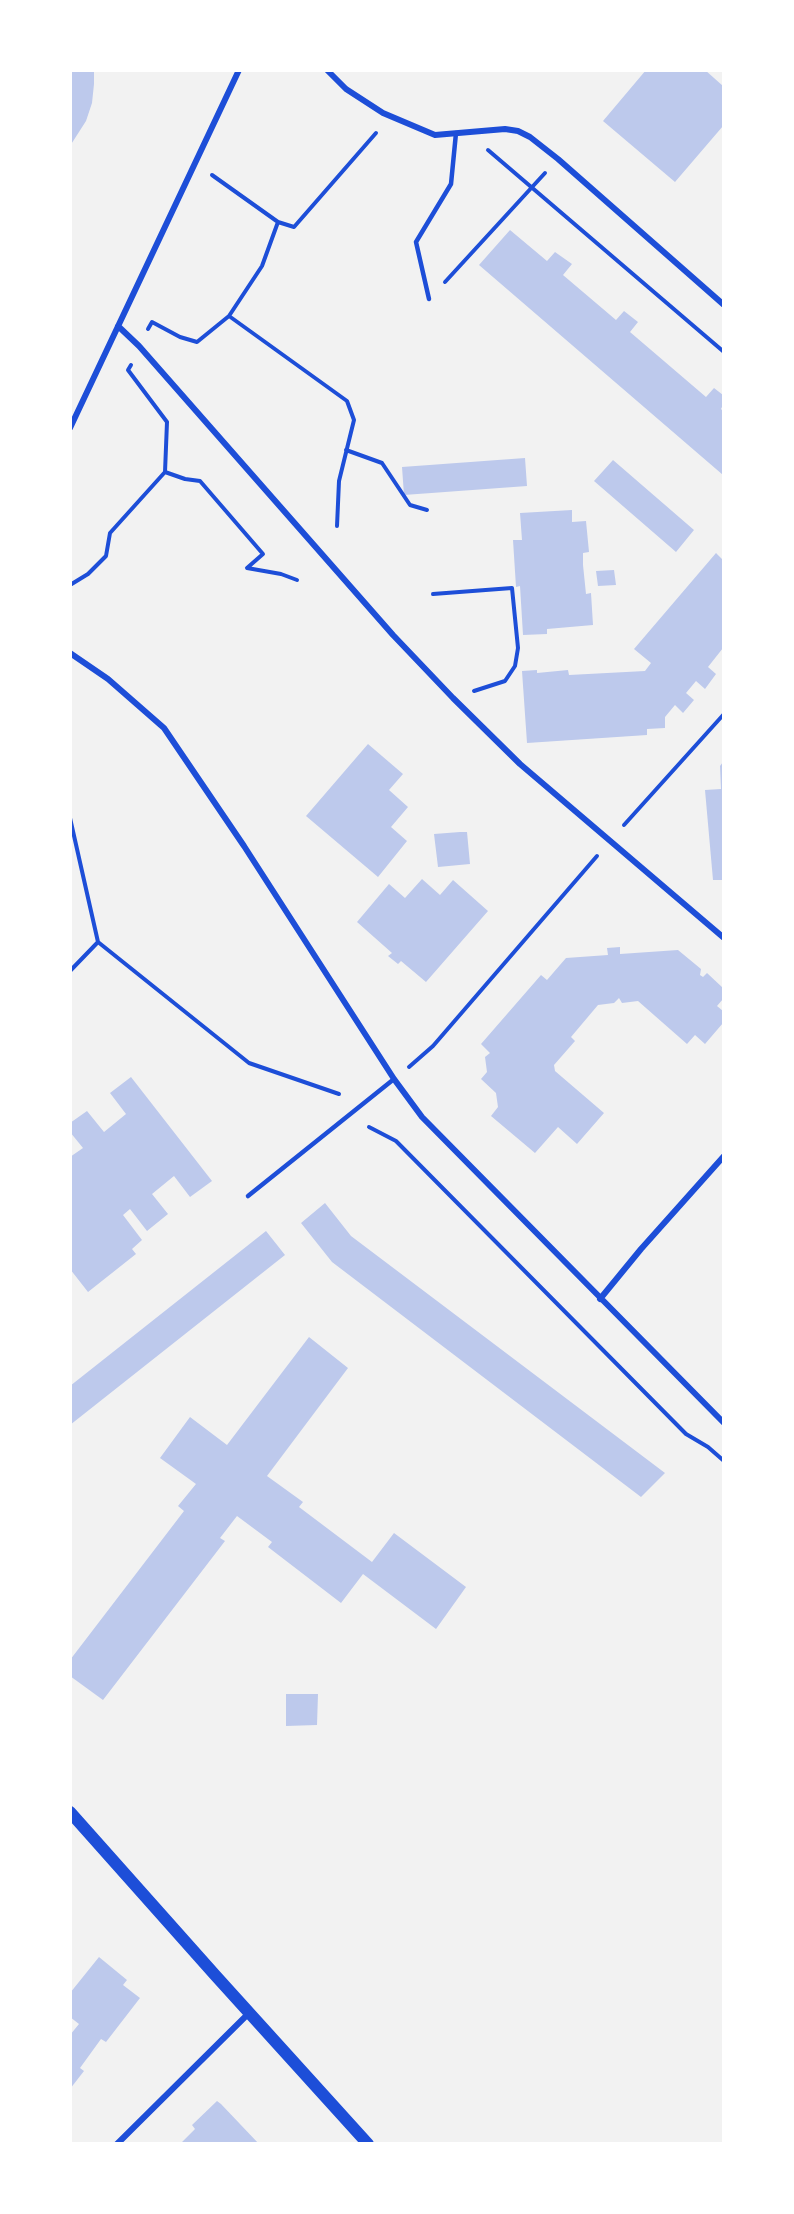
<!DOCTYPE html>
<html>
<head>
<meta charset="utf-8">
<style>
  body { margin:0 }
  #map { position:relative; width:794px; height:2214px; overflow:hidden; background:#f2f2f2; font-family:"Roboto Condensed",sans-serif }
  canvas { display:block }
  .frame { position:absolute; inset:0; border:72px solid #fff; pointer-events:none }
</style>
</head>
<body>
<div id="map">
<canvas width="794" height="2214"></canvas>
<div class="frame"></div>
</div>
<script>
const ctx = document.querySelector('canvas').getContext('2d');
ctx.lineJoin = 'round';
function fillPath(path, color) { ctx.fillStyle = color; ctx.fill(path, 'evenodd'); }
const poly = rows => new Path2D(rows.map(r => 'M' + r).join(''));
function strokePath(path, color, width, dash) { ctx.strokeStyle = color; ctx.lineWidth = width; ctx.lineCap = dash ? 'butt' : 'round'; ctx.setLineDash(dash || []); ctx.stroke(path); }
fillPath(poly([
  [70,70,94,70,94,84,92,103,86,121,70,146],
  [646,70,705,70,723,86,723,126,675,182,603,121],
  [510,230,547,261,555,252,572,264,563,275,616,320,624,311,638,322,630,332,706,397,714,388,723,395,723,405,721,409,723,411,723,475,479,265],
  [525,458,527,486,404,495,402,467],
  [613,460,694,530,676,552,594,481],
  [572,510,572,522,586,521,589,552,583,553,583,565,586,594,591,593,593,625,547,629,547,634,523,635,520,586,516,587,513,540,522,540,520,513],
  [716,553,723,560,723,648,708,667,716,674,705,689,696,681,686,693,694,700,683,713,675,705,665,717,665,728,647,729,647,735,527,743,522,671,537,670,537,673,568,670,569,675,645,671,651,663,634,649],
  [614,570,616,585,598,586,596,571],
  [368,744,403,774,389,790,408,807,391,827,407,841,378,877,306,816],
  [723,762,723,880,713,880,705,790,721,789,720,766],
  [460,832,467,832,470,864,438,867,434,834],
  [422,879,440,895,453,880,488,911,426,982,401,961,398,964,388,956,392,953,357,922,389,884,405,898],
  [620,947,620,954,678,950,701,969,700,975,703,977,707,973,723,988,723,999,717,1006,723,1011,723,1023,705,1044,695,1035,687,1044,638,1001,622,1003,619,998,614,1003,598,1005,571,1037,575,1041,554,1065,555,1071,604,1113,577,1144,558,1127,535,1153,491,1116,498,1107,496,1093,481,1079,487,1072,485,1057,490,1053,481,1044,541,975,547,980,566,958,608,955,607,948],
  [131,1077,212,1181,190,1197,174,1176,152,1194,168,1214,147,1231,130,1209,123,1215,142,1240,132,1249,136,1254,88,1292,70,1269,70,1157,83,1148,70,1132,70,1123,87,1111,104,1132,126,1114,110,1093],
  [325,1203,351,1236,665,1473,641,1497,332,1262,301,1223],
  [266,1231,285,1255,70,1425,70,1386],
  [309,1337,348,1368,267,1476,303,1502,299,1507,372,1562,394,1533,466,1587,436,1629,363,1574,341,1603,268,1547,272,1542,237,1516,220,1538,225,1541,103,1700,70,1676,70,1660,184,1511,178,1506,196,1484,160,1458,190,1417,227,1445],
  [286,1694,318,1694,317,1725,286,1726],
  [99,1957,127,1980,123,1985,140,1998,106,2042,101,2039,80,2068,84,2071,70,2089,70,2035,79,2024,70,2017,70,1993],
  [217,2101,221,2104,259,2144,180,2144,195,2129,192,2125]
]), '#bdc9ec');
strokePath(poly([
  [488,150,724,352],
  [278,222,294,227,376,133],
  [445,282,545,173],
  [229,316,347,401,354,420,339,481,337,526],
  [148,329,152,322,180,337,197,342,229,316,262,266,278,222,212,175],
  [346,450,382,463,410,505,427,510],
  [165,472,185,479,200,481,263,554,247,568,281,574,297,580],
  [70,585,88,574,106,556,110,533,165,472,167,422,128,370,131,365],
  [433,594,512,588,518,648,515,666,505,681,474,691],
  [70,818,98,942,249,1063,339,1094],
  [624,825,724,714],
  [70,971,98,942],
  [409,1067,433,1046,597,856],
  [369,1127,396,1141,686,1434,708,1447,724,1461]
]), '#1d4ed8', 4);
strokePath(poly([
  [429,299,416,242,451,184,456,133],
  [248,1196,394,1079]
]), '#1d4ed8', 4.5);
strokePath(poly([
  [327,70,346,89,383,113,435,135,505,129,518,131,530,137,558,159,724,305],
  [118,326,139,346,393,635,453,698,520,764,724,938],
  [70,428,239,70],
  [70,653,108,679,164,728,244,846,394,1079,422,1117,724,1423],
  [600,1299,641,1249,724,1156],
  [117,2144,249,2013]
]), '#1d4ed8', 6);
strokePath(poly([
  [70,1812,215,1975,368,2144]
]), '#1d4ed8', 12);
</script>
</body>
</html>
